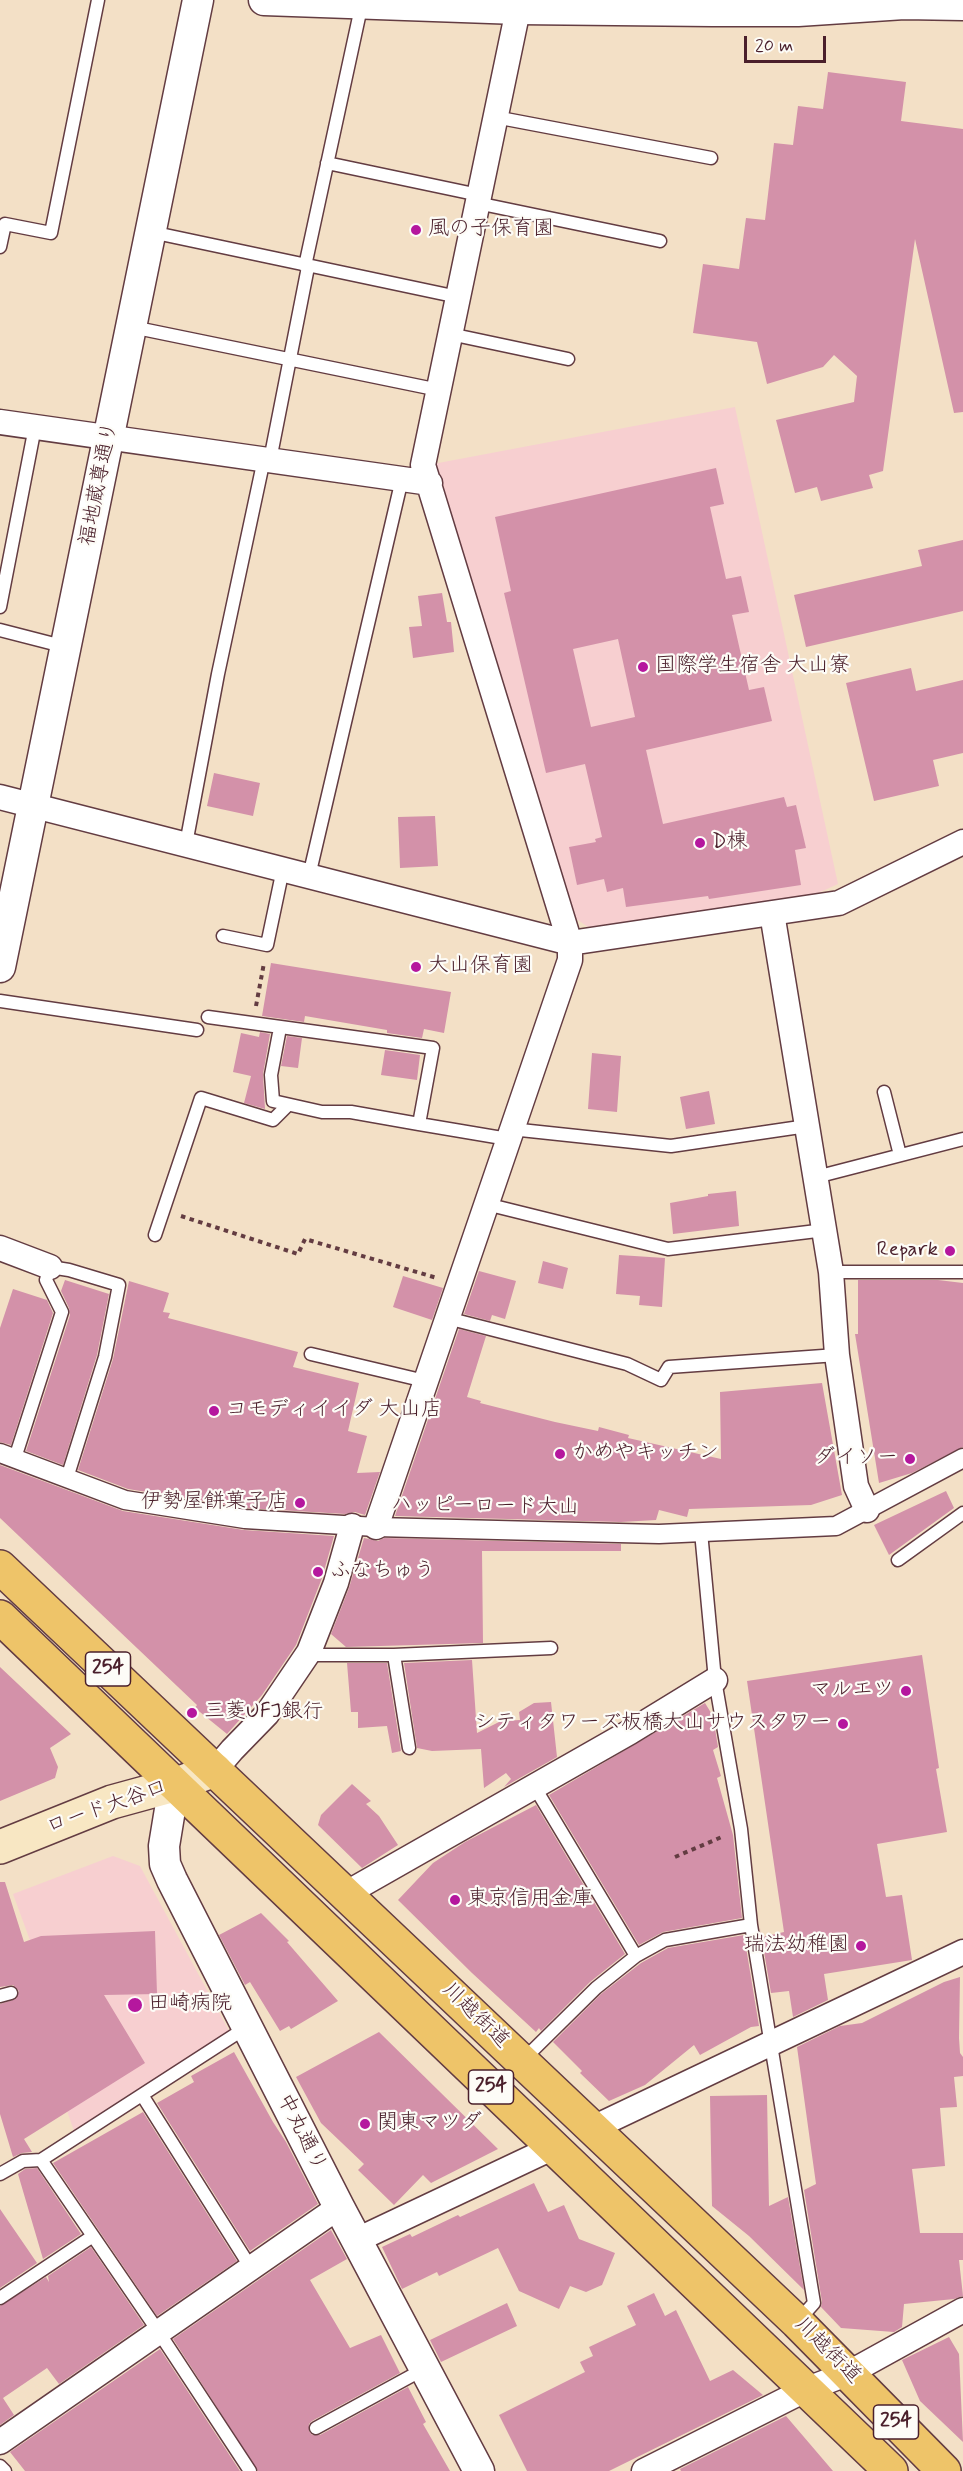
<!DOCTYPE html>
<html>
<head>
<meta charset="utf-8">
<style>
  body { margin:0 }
  #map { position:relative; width:963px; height:2471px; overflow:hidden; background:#f3e0c6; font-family:Mynerve,sans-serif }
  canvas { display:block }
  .scale { position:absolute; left:744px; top:36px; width:82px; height:27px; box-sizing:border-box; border:3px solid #4a1f2b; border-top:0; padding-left:8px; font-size:18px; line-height:21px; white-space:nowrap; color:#4a1f2b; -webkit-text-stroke:4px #fdfcf7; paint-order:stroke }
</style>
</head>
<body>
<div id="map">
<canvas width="963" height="2471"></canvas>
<div class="scale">20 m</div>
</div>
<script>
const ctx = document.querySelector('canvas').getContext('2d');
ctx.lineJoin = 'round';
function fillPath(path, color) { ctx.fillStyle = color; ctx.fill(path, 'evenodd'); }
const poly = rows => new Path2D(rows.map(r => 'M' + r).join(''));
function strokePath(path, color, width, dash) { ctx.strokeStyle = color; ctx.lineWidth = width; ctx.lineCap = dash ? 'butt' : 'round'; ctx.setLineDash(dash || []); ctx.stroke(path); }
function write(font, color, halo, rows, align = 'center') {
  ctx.font = font + ' Mynerve,"Klee One",sans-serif'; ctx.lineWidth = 4.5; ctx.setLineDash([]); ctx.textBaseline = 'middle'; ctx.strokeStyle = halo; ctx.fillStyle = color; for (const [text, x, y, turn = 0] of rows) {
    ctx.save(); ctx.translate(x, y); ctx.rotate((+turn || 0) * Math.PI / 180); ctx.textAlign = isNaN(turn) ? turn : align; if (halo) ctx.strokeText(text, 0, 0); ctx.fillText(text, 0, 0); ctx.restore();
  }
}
fillPath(poly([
  [735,407,838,884,814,895,588,927,572,916,433,464],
  [113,1856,140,1866,229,2031,74,2131,43,2042,64,2033,13,1894]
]), '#f7cfd0');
fillPath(poly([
  [828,72,906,82,901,121,963,129,963,412,954,413,915,239,883,471,869,475,873,488,821,501,817,487,795,493,776,420,854,402,857,376,834,355,823,367,767,384,757,342,693,333,703,264,739,269,746,218,765,220,774,143,793,145,798,106,823,109],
  [716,468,724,504,710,507,726,579,741,576,749,612,732,615,749,690,764,687,772,721,646,750,663,824,784,797,787,807,796,805,806,848,795,850,801,885,709,899,708,896,626,907,623,888,607,892,604,879,577,885,569,847,596,842,595,839,602,837,585,764,546,773,504,593,511,591,495,517],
  [618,639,635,717,591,727,573,649],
  [963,540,963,611,806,647,794,595,922,566,918,550],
  [442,593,447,622,451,622,454,652,413,658,409,627,422,626,418,596],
  [911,668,916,691,963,680,963,753,933,760,939,786,874,801,846,683],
  [214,773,260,783,253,816,207,806],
  [435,816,438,866,400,868,398,817],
  [271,963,451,992,444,1033,424,1029,422,1038,387,1033,387,1030,305,1016,304,1022,262,1016],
  [260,1032,270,1034,263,1074,265,1109,244,1103,251,1076,233,1072,241,1033,259,1037],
  [287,1036,302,1038,298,1068,281,1066],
  [385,1050,420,1055,417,1080,381,1075],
  [592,1053,621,1056,617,1112,588,1109],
  [709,1091,715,1124,686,1129,680,1097],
  [736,1191,739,1226,673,1234,670,1203,708,1196,708,1194],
  [619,1255,665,1258,662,1307,639,1305,640,1296,616,1294],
  [543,1261,568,1268,563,1289,538,1283],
  [479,1271,516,1281,505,1319,492,1315,490,1321,464,1314],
  [403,1276,443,1288,432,1320,393,1307],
  [65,1280,109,1294,97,1355,63,1465,26,1451,70,1315,69,1308,61,1291],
  [858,1280,938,1280,963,1283,963,1447,912,1473,879,1483,855,1334,858,1334],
  [129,1281,169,1293,163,1312,170,1313,168,1318,298,1352,293,1367,359,1383,348,1431,367,1436,357,1473,380,1472,365,1515,355,1512,345,1514,246,1508,128,1489,78,1470,113,1359],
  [13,1289,47,1300,53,1313,11,1445,0,1442,0,1328],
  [459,1329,486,1336,467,1397,481,1401,480,1403,555,1422,598,1431,599,1427,629,1435,628,1438,721,1459,720,1392,822,1383,842,1495,811,1505,689,1509,687,1517,659,1510,656,1520,621,1522,395,1516],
  [0,1465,123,1511,244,1530,334,1536,322,1578,296,1645,262,1695,227,1734,195,1708,197,1705,0,1518],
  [946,1491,954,1508,889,1555,874,1525],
  [364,1538,378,1541,384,1538,621,1544,621,1551,482,1551,483,1643,346,1647,331,1634,349,1588],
  [922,1655,939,1768,936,1769,947,1832,877,1844,886,1897,902,1895,912,1960,824,1974,828,2000,793,2017,789,1991,771,1993,760,1928,762,1937,784,1932,747,1681],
  [472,1660,477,1733,501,1721,520,1720,519,1712,534,1703,551,1702,557,1757,504,1787,511,1779,506,1773,484,1788,481,1749,432,1751,417,1748,404,1663],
  [347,1663,387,1663,401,1751,392,1753,387,1726,358,1728,358,1712,351,1712],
  [0,1667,71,1734,50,1748,58,1767,55,1778,0,1801],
  [705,1703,713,1716,718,1747,713,1750,721,1776,717,1778,733,1835,742,1918,663,1932,639,1945,549,1795],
  [352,1784,371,1801,366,1804,379,1816,398,1845,362,1868,318,1825,321,1815],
  [536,1805,625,1954,590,1982,541,2031,539,2028,536,2032,472,1973,398,1900,433,1863,465,1842],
  [0,1882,5,1882,24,1942,41,1936,155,1931,157,1994,104,1995,145,2063,24,2139,32,2152,22,2153,13,2157,0,2114,0,2004,16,1999,19,1991,13,1985,0,1987],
  [261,1913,289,1941,287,1942,338,2001,291,2029,289,2026,280,2031,250,1982,245,1985,219,1935],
  [744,1935,759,2026,751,2027,700,2055,694,2045,645,2085,609,2101,580,2073,582,2071,553,2042,601,1994,641,1963,668,1948],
  [960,1977,959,2038,960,2053,963,2057,963,2076,954,2077,957,2107,940,2108,945,2166,912,2169,920,2233,963,2233,963,2260,959,2260,963,2296,954,2299,904,2304,902,2327,894,2332,841,2328,821,2307,822,2302,804,2190,816,2184,797,2047,840,2026,862,2023,944,1982],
  [379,2032,498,2149,431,2183,423,2175,394,2205,358,2170,364,2164,321,2123,296,2077],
  [234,2052,273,2122,286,2142,318,2204,250,2251,157,2103,194,2082,191,2076],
  [767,2095,769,2206,788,2197,804,2290,749,2236,712,2206,710,2096],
  [143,2112,237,2261,157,2316,53,2163],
  [37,2168,81,2234,43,2259,18,2174,25,2169],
  [534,2183,548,2212,564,2205,579,2239,615,2253,602,2285,586,2292,570,2286,559,2309,519,2291,498,2248,439,2276,437,2272,402,2289,382,2247,410,2234,412,2237,458,2215,460,2217],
  [0,2209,37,2263,0,2288],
  [331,2230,347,2259,310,2280,350,2348,381,2335,400,2373,312,2421,309,2424,309,2431,312,2435,320,2435,408,2387,426,2422,423,2424,450,2471,258,2471,173,2339],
  [91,2247,144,2325,59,2384,47,2368,3,2398,14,2415,0,2425,0,2306,46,2277,49,2282,48,2276],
  [654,2293,665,2316,676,2310,710,2381,733,2370,763,2395,609,2471,527,2471,499,2415,585,2372,580,2362,593,2356,589,2347,636,2325,627,2306],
  [507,2303,517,2326,441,2362,430,2340],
  [949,2337,959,2354,963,2442,920,2401,902,2360],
  [160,2349,240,2471,25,2471,10,2452],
  [786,2416,833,2471,681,2471,680,2469]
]), '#d391a9');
const service = poly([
  [495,117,711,158],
  [327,163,479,195],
  [477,203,660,241],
  [151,232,458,297],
  [0,247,5,224,51,233,98,0],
  [305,266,362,3],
  [132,327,439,390],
  [450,334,568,359],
  [270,460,308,267],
  [0,607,35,427],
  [0,630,66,647],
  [186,844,218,674,264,459],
  [309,876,402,479],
  [223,936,267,945,283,869],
  [0,1001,197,1030],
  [208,1017,433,1048,419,1124,508,1139],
  [280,1028,271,1075,273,1101,322,1112,351,1112,419,1124],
  [884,1092,900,1155],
  [511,1129,671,1146,807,1126],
  [816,1177,963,1139],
  [486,1204,668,1249,825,1230],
  [155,1235,201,1098,273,1120,288,1105],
  [831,1272,963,1272],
  [447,1318,627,1364,661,1380,669,1367,837,1355],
  [311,1354,425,1381],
  [15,1458,62,1312,46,1280,50,1267,69,1270,119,1285,105,1357,67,1478],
  [701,1532,715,1680,741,1829,751,1925,814,2303,798,2321],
  [898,1560,963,1513],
  [307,1655,394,1655,551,1648],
  [394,1655,409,1748],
  [534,1786,636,1956],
  [0,1996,11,1993],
  [523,2060,596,1988,636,1956,665,1940,751,1925],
  [142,2095,251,2268],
  [41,2160,158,2331,250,2471],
  [0,2174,23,2161,41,2160,247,2027],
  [0,2298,93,2236],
  [316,2428,424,2369],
  [0,2466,5,2471]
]);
const pedestrian = poly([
  [0,1453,125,1500,245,1519,376,1527,659,1534,836,1526,963,1458]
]);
const minor = poly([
  [0,422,430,483],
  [0,797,570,943,839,903,963,842],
  [772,913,831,1272,837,1355,856,1486,867,1510],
  [0,1248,50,1267],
  [376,1527,570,960,570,943,423,465,520,0],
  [215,1770,232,1750,267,1714,309,1652,336,1583,352,1526],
  [347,1893,630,1732,715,1680],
  [593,2128,963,1952],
  [357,2240,554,2147],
  [0,2442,339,2207],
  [644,2471,805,2390,849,2373,963,2310]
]);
const tertiary = poly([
  [264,0,518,9,712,11,798,11,904,4,963,5],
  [0,967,198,0],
  [174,1785,164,1846,165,1864,172,1880,339,2207,479,2471]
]);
const secondary = poly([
  [0,1847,112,1802,174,1785,215,1770]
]);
const trunk = poly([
  [0,1567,797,2322,944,2471],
  [0,1617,891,2471]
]);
strokePath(service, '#633c42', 15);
strokePath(pedestrian, '#633c42', 21);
strokePath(minor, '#633c42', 27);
strokePath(tertiary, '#633c42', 33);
strokePath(secondary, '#633c42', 36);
strokePath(trunk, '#633c42', 36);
strokePath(poly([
  [256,1006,264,963],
  [181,1216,298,1254,305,1239,437,1278],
  [675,1857,724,1836]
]), '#633c42', 4, [4.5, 4.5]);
strokePath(service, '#fff', 12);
strokePath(pedestrian, '#fff', 18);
strokePath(minor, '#fff', 24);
strokePath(tertiary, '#fff', 30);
strokePath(secondary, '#f8e7c3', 33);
strokePath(trunk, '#eec469', 33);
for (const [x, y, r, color] of [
  [416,230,6,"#b5179e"],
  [643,667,6,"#b5179e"],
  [700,843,6,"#b5179e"],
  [416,967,6,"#b5179e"],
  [950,1251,6,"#b5179e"],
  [214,1411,6,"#b5179e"],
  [560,1454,6,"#b5179e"],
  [910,1459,6,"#b5179e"],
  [300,1503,6,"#b5179e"],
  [318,1572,6,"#b5179e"],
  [906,1691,6,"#b5179e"],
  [192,1713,6,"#b5179e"],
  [843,1724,6,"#b5179e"],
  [455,1900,6,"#b5179e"],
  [861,1946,6,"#b5179e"],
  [135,2005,8,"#b5179e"],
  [365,2124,6,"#b5179e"]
]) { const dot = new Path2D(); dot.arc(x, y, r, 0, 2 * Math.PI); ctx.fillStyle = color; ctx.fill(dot); strokePath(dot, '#fdfcf7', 2); }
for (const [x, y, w] of [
  [108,1669,45],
  [491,2087,45],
  [896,2422,45]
]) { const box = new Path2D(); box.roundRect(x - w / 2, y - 17, w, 34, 4.5); ctx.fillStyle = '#fdfcf7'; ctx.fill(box); strokePath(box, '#4a1f2b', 1.5); }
write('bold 20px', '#4a1f2b', null, [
  ["254",108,1669],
  ["254",491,2087],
  ["254",896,2422]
]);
write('21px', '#4a1f2b', '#fdfcf7', [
  ["風の子保育園",428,230],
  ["国際学生宿舎 大山寮",655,667],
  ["D棟",712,843],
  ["大山保育園",428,967],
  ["Repark",938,1251,"right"],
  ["コモディイイダ 大山店",226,1411],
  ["かめやキッチン",572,1454],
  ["ダイソー",898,1459,"right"],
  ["伊勢屋餅菓子店",288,1503,"right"],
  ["ふなちゅう",330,1572],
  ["マルエツ",894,1691,"right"],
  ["三菱UFJ銀行",204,1713],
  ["シティタワーズ板橋大山サウスタワー",831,1724,"right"],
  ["東京信用金庫",467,1900],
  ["瑞法幼稚園",849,1946,"right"],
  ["田崎病院",148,2005],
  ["関東マツダ",377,2124]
], 'left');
write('21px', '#4a1f2b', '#fdfcf7', [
  ["福地蔵尊通り",100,484,-79],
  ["ハッピーロード大山",485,1507,1],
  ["ロード大谷口",107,1808,-19],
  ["川越街道",475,2016,44],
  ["中丸通り",301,2133,63],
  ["川越街道",827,2351,45]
]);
</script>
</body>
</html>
